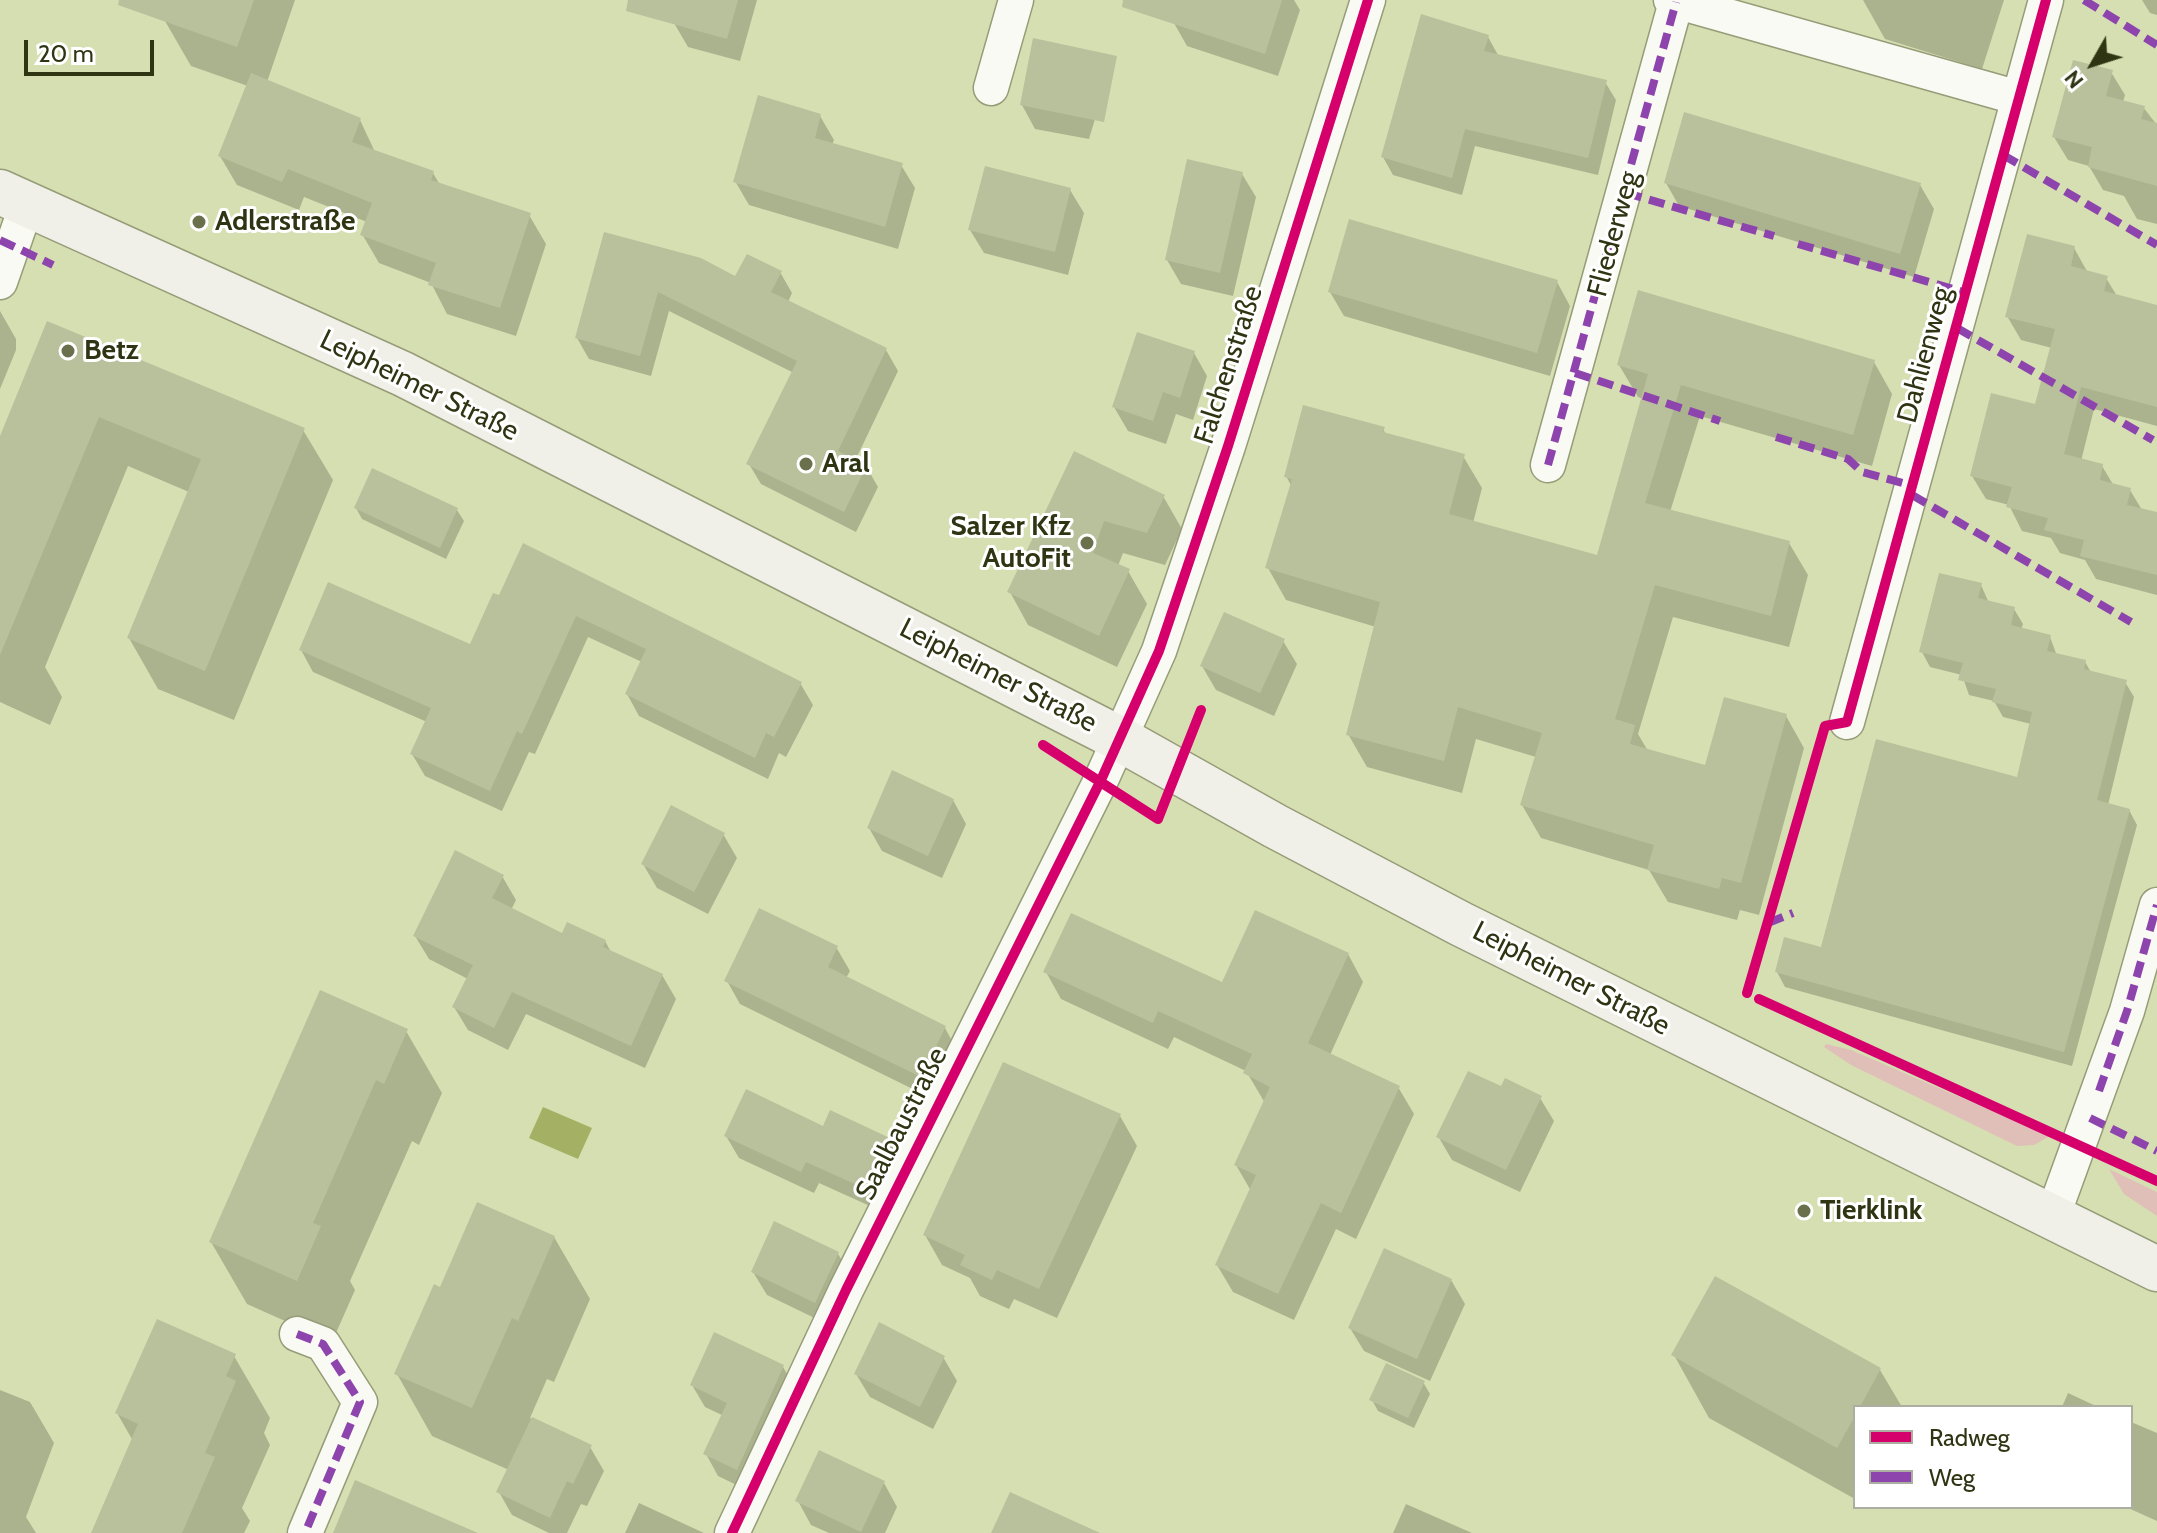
<!DOCTYPE html>
<html>
<head>
<meta charset="utf-8">
<style>
  body { margin:0 }
  #map { position:relative; width:2157px; height:1533px; overflow:hidden; background:#d6dfb2; font-family:Cabin,sans-serif }
  canvas { display:block }
  .legend { position:absolute; left:1853px; top:1405px; width:280px; height:104px; box-sizing:border-box; background:#fff; border:2px solid #acaea1; margin:0; padding:10px 14px; list-style:none; font-size:24px; color:#2f3513 }
  .legend li { display:flex; align-items:center; gap:16px; height:40px }
  .legend b { width:40px; border:2px solid #acaea1 }
  .north { position:absolute; left:2053px; top:24px; width:80px; height:80px; -webkit-text-stroke:6px #fff; paint-order:stroke; rotate:231deg; font-size:22px; font-weight:700; line-height:32px; text-align:center; color:#2f3513 }
  .north::after { content:''; display:block; margin:auto; width:28px; height:36px; background:#2f3513; clip-path:polygon(50% 0,100% 100%,50% 72%,0 100%) }
  .scale { position:absolute; left:24px; top:40px; width:130px; height:36px; box-sizing:border-box; border:4px solid #2f3513; border-top:0; padding-left:10px; font-size:24px; line-height:28px; white-space:nowrap; color:#2f3513; -webkit-text-stroke:6px #fff; paint-order:stroke }
</style>
</head>
<body>
<div id="map">
<canvas width="2157" height="1533"></canvas>
<ul class="legend">
<li><b style="height:10px;background:#d6006c"></b>Radweg</li>
<li><b style="height:10px;background:#8e44ad"></b>Weg</li>
</ul>
<div class="north">N</div>
<div class="scale">20 m</div>
</div>
<script>
const ctx = document.querySelector('canvas').getContext('2d');
ctx.lineJoin = 'round';
function fillPath(path, color) { ctx.fillStyle = color; ctx.fill(path, 'evenodd'); }
const poly = rows => new Path2D(rows.map(r => 'M' + r).join(''));
function strokePath(path, color, width, dash) { ctx.strokeStyle = color; ctx.lineWidth = width; ctx.lineCap = dash ? 'butt' : 'round'; ctx.setLineDash(dash || []); ctx.stroke(path); }
function write(font, color, halo, rows, align = 'center') {
  ctx.font = font + ' Cabin,sans-serif'; ctx.lineWidth = 6; ctx.setLineDash([]); ctx.textBaseline = 'middle'; ctx.strokeStyle = halo; ctx.fillStyle = color; for (const [text, x, y, turn = 0] of rows) {
    ctx.save(); ctx.translate(x, y); ctx.rotate((+turn || 0) * Math.PI / 180); ctx.textAlign = isNaN(turn) ? turn : align; if (halo) ctx.strokeText(text, 0, 0); ctx.fillText(text, 0, 0); ctx.restore();
  }
}
fillPath(poly([
  [1826,1044,1851,1050,2050,1136,2034,1145,2017,1146,1851,1065,1824,1047],
  [2109,1169,2157,1192,2157,1216,2124,1194]
]), '#e0bfb8');
fillPath(poly([
  [543,1107,592,1128,578,1159,529,1138]
]), '#a4b164');
fillPath(poly([
  [172,0,295,0,267,82,360,120,375,152,433,173,440,185,529,215,546,244,516,336,447,314,431,283,379,263,362,234,367,222,304,197,299,210,237,185,220,156,248,86,191,66,165,21],
  [680,0,757,0,740,61,688,47,674,23],
  [1181,0,1294,0,1300,10,1278,76,1187,46,1174,23],
  [1863,0,2004,0,1982,69,1885,39],
  [2142,0,2157,0,2157,15,2150,13],
  [1488,37,1498,55,1605,82,1616,100,1598,175,1475,146,1462,195,1393,175,1383,157],
  [2111,72,2125,95,2123,102,2143,107,2157,125,2157,224,2137,219,2124,196,2103,190,2089,166,2068,160,2054,137],
  [1108,76,1089,139,1035,129,1022,105],
  [820,116,834,140,832,145,901,165,915,188,898,249,749,205,735,181],
  [1242,174,1256,197,1233,296,1181,284,1167,260],
  [1666,183,1920,185,1934,209,1914,277,1679,206],
  [1070,190,1084,213,1068,275,984,253,970,230],
  [606,234,736,279,780,272,792,293,788,302,886,350,898,371,855,461,866,466,878,487,856,532,761,484,749,464,794,373,669,311,651,376,589,359,577,338],
  [2074,248,2088,273,2106,278,2117,296,2157,321,2157,426,2094,409,2081,461,2102,466,2114,486,2130,490,2142,510,2157,514,2157,595,2096,579,2085,560,2060,553,2051,538,2022,531,2009,505,1986,499,1972,476,2036,407,2052,348,2021,340,2007,316],
  [1557,282,1570,306,1550,376,1344,316,1330,292],
  [0,311,16,339,16,350,0,389],
  [48,324,303,430,333,480,234,720,158,689,129,638,189,492,128,466,45,667,62,697,50,725,0,702,0,442],
  [1194,353,1207,376,1193,420,1176,414,1166,444,1128,431,1114,407],
  [1874,362,1892,394,1872,466,1700,416,1670,512,1789,543,1808,575,1789,647,1673,617,1638,734,1648,751,1707,768,1786,716,1804,748,1759,915,1740,910,1737,920,1668,902,1649,870,1541,838,1522,805,1536,757,1476,739,1462,793,1367,767,1348,734,1376,627,1286,600,1268,568,1292,487,1286,476,1383,429,1387,436,1463,456,1482,488,1473,523,1599,557,1643,399,1638,397,1619,365],
  [1075,454,1163,496,1182,529,1165,565,1123,553,1118,566,1128,571,1147,604,1117,667,1028,625,1010,592],
  [356,508,457,510,464,521,446,559,362,519],
  [524,546,800,683,813,705,786,757,779,753,768,779,639,716,627,694,642,662,588,637,535,754,529,752,502,811,425,776,412,754,427,722,313,672,301,650,471,646,500,598],
  [1981,585,1989,603,2014,609,2023,624,2021,630,2050,637,2057,656,2085,662,2092,674,2125,682,2134,697,2108,805,2129,810,2137,825,2072,1066,1785,987,1777,972,1822,949,2018,780,2031,724,2003,717,1994,701,1969,695,1962,675,1930,667,1922,652],
  [1283,641,1297,664,1274,716,1216,690,1202,666],
  [953,800,966,824,942,878,882,851,869,828],
  [723,834,737,858,708,914,657,888,643,864],
  [502,876,516,900,511,910,563,936,605,941,611,952,662,975,676,999,645,1068,526,1014,508,1050,468,1030,454,1007,468,979,429,959,415,936],
  [836,947,850,971,846,978,945,1028,958,1052,935,1100,740,1004,727,981],
  [1348,954,1363,982,1330,1055,1398,1087,1414,1114,1356,1239,1336,1229,1294,1320,1233,1292,1217,1265,1251,1191,1236,1165,1265,1103,1246,1071,1174,1037,1168,1049,1061,999,1046,972,1223,984],
  [406,1031,442,1093,419,1145,412,1141,350,1281,355,1290,332,1342,247,1304,211,1242],
  [1502,1089,1540,1098,1554,1121,1520,1192,1452,1160,1438,1136],
  [1120,1116,1137,1146,1057,1318,1014,1299,1009,1309,980,1296,970,1278,942,1265,925,1235],
  [824,1129,891,1140,904,1162,881,1211,819,1183,814,1193,739,1158,726,1136],
  [554,1237,590,1299,554,1382,547,1379,530,1418,590,1447,604,1471,587,1506,581,1504,567,1533,549,1533,512,1515,499,1492,509,1470,432,1436,397,1374],
  [838,1254,852,1277,829,1325,767,1295,753,1272],
  [1451,1280,1465,1304,1430,1381,1364,1351,1350,1328],
  [1674,1355,1880,1370,1902,1407,1855,1407,1855,1499,1709,1418],
  [234,1356,270,1418,264,1433,270,1445,242,1508,250,1521,244,1533,93,1533,133,1441,117,1413],
  [943,1357,957,1381,933,1429,870,1397,856,1374],
  [783,1367,796,1389,749,1491,718,1476,706,1454,724,1416,705,1407,692,1385],
  [1423,1382,1430,1394,1414,1428,1378,1411,1372,1400],
  [0,1390,30,1402,54,1443,26,1517,36,1533,0,1533],
  [2068,1393,2098,1407,2062,1407],
  [2131,1422,2157,1433,2157,1521,2126,1507,2131,1507],
  [884,1483,897,1507,885,1533,829,1533,811,1525,798,1501],
  [639,1503,704,1533,625,1533],
  [1406,1504,1472,1533,1393,1533]
]), '#0003');
fillPath(poly([
  [119,0,254,0,237,47,118,5],
  [628,0,738,0,727,39,626,11],
  [1123,0,1282,0,1265,54,1122,7],
  [1421,14,1489,35,1484,51,1607,80,1588,158,1465,129,1452,178,1381,157],
  [1033,38,1117,56,1104,122,1020,105],
  [2073,60,2113,70,2106,96,2145,106,2141,119,2157,123,2157,186,2088,167,2092,147,2052,137],
  [251,73,361,118,352,142,434,171,431,180,531,213,500,308,428,285,436,263,360,235,372,203,288,169,282,182,218,156],
  [758,95,821,114,815,138,903,163,885,227,733,182],
  [1684,112,1921,183,1900,254,1664,183],
  [1187,159,1243,172,1220,273,1165,260],
  [985,166,1071,188,1055,252,968,230],
  [1349,219,1558,280,1537,353,1328,292],
  [604,232,701,258,735,276,747,254,782,271,771,292,887,348,838,451,867,465,844,512,746,464,797,361,658,292,640,356,575,338],
  [2027,234,2075,246,2071,266,2108,276,2104,291,2157,305,2157,407,2081,387,2064,454,2103,464,2100,480,2131,488,2127,505,2157,512,2157,575,2080,556,2084,540,2044,530,2048,518,2006,507,2012,487,1970,476,1991,393,2035,404,2055,329,2005,317],
  [1638,290,1875,360,1853,435,1681,385,1645,503,1790,541,1771,616,1655,585,1615,719,1635,725,1630,744,1705,765,1724,697,1787,714,1741,883,1722,878,1719,889,1647,870,1654,845,1520,805,1542,733,1458,707,1444,761,1346,735,1380,602,1265,568,1292,479,1284,477,1303,405,1385,427,1383,432,1465,454,1449,514,1597,555,1648,374,1617,365],
  [47,321,305,428,205,671,127,638,201,459,99,417,0,655,0,436],
  [1137,332,1195,351,1180,398,1163,392,1153,421,1112,407],
  [1074,451,1165,495,1147,533,1104,521,1093,553,1130,569,1099,636,1007,592],
  [372,468,458,508,440,548,354,508],
  [523,543,802,682,774,737,766,733,755,758,625,694,646,649,576,616,522,734,517,731,490,791,410,754,431,708,299,650,328,582,470,644,493,593,499,595],
  [1939,573,1982,583,1978,598,2015,607,2011,625,2051,635,2047,651,2086,660,2084,669,2127,680,2097,800,2130,809,2064,1052,1775,972,1784,937,1821,947,1876,739,2017,777,2032,712,1992,702,1996,689,1958,680,1963,663,1919,652],
  [1224,612,1285,639,1260,693,1200,666],
  [892,770,954,799,928,856,867,828],
  [671,805,725,833,694,892,641,864],
  [455,850,504,875,492,898,562,933,567,922,606,940,603,947,663,974,631,1046,512,992,494,1028,452,1007,473,965,413,936],
  [759,908,838,946,828,967,946,1026,921,1077,724,981],
  [1255,910,1349,953,1308,1043,1400,1086,1341,1213,1321,1203,1278,1294,1215,1265,1256,1175,1234,1165,1270,1087,1243,1073,1252,1054,1158,1011,1153,1023,1043,972,1071,913,1222,982],
  [320,990,408,1029,384,1084,376,1080,313,1223,321,1226,297,1281,209,1242],
  [1003,1062,1121,1114,1039,1289,997,1270,992,1280,960,1265,965,1255,923,1235],
  [1468,1071,1501,1086,1505,1078,1542,1096,1506,1170,1436,1137],
  [746,1089,823,1126,830,1110,892,1139,868,1190,806,1162,801,1172,724,1136],
  [477,1202,555,1236,518,1321,512,1318,472,1408,394,1374,434,1284,440,1287],
  [774,1221,839,1252,815,1303,751,1272],
  [1384,1248,1452,1279,1417,1359,1348,1328],
  [1715,1276,1881,1368,1860,1407,1855,1407,1855,1416,1837,1448,1671,1355],
  [157,1319,236,1354,226,1376,236,1381,205,1453,215,1457,182,1533,91,1533,138,1424,115,1413],
  [879,1322,945,1356,920,1407,854,1374],
  [714,1332,784,1365,737,1470,703,1454,727,1403,690,1385],
  [1386,1363,1425,1381,1408,1418,1369,1400],
  [532,1417,592,1445,573,1484,567,1481,550,1518,496,1492],
  [819,1450,885,1481,861,1532,795,1501],
  [355,1480,478,1533,333,1533],
  [1010,1492,1100,1533,991,1533]
]), '#b9c09c');
const minor = poly([
  [1671,0,2019,98],
  [991,88,1016,0],
  [0,282,27,204],
  [1548,465,1676,2],
  [1847,722,2046,0],
  [2052,1218,2127,1011,2157,905],
  [297,1334,323,1344,360,1402,305,1533],
  [732,1533,846,1290,1101,780,1159,651,1228,446,1368,0]
]);
const secondary = poly([
  [0,192,403,374,1120,739,1275,826,1461,924,2157,1269]
]);
strokePath(minor, '#969c78', 37);
strokePath(secondary, '#969c78', 47);
strokePath(minor, '#f9faf3', 34);
strokePath(secondary, '#f1f0e8', 44);
strokePath(poly([
  [2084,0,2157,45],
  [2003,155,2157,245],
  [1626,193,1774,236],
  [0,240,53,265],
  [1798,244,1967,293],
  [1957,328,2153,440],
  [1575,373,1720,421],
  [1776,437,1848,459,1862,472,1914,486],
  [1548,465,1676,2],
  [1912,495,2131,622],
  [1768,923,1793,913],
  [2099,1091,2127,1011,2157,905],
  [2090,1118,2157,1151],
  [297,1334,323,1344,360,1402,305,1533]
]), '#8e44ad', 8, [16, 8]);
strokePath(poly([
  [1043,745,1158,819,1201,710],
  [1747,993,1825,726,1847,722,2046,0],
  [1759,999,2157,1181],
  [732,1533,846,1290,1101,780,1159,651,1228,446,1368,0]
]), '#d6006c', 10);
for (const [x, y, r, color] of [
  [199,222,8,"#69704b"],
  [68,351,8,"#69704b"],
  [806,464,8,"#69704b"],
  [1087,543,8,"#69704b"],
  [1804,1211,8,"#69704b"]
]) { const dot = new Path2D(); dot.arc(x, y, r, 0, 2 * Math.PI); ctx.fillStyle = color; ctx.fill(dot); strokePath(dot, '#fff', 3); }
write('bold 28px', '#2f3513', '#fff', [
  ["Adlerstraße",215,222],
  ["Betz",84,351],
  ["Aral",822,464],
  ["Salzer Kfz",1071,527,"right"],
  ["AutoFit",1071,559,"right"],
  ["Tierklink",1820,1211]
], 'left');
write('28px', '#2f3513', '#fff', [
  ["Fliederweg",1614,234,-75],
  ["Dahlienweg",1925,355,-75],
  ["Falchenstraße",1229,365,-72],
  ["Leipheimer Straße",419,386,26],
  ["Leipheimer Straße",998,676,27],
  ["Leipheimer Straße",1571,979,27],
  ["Saalbaustraße",902,1124,-63]
]);
</script>
</body>
</html>
